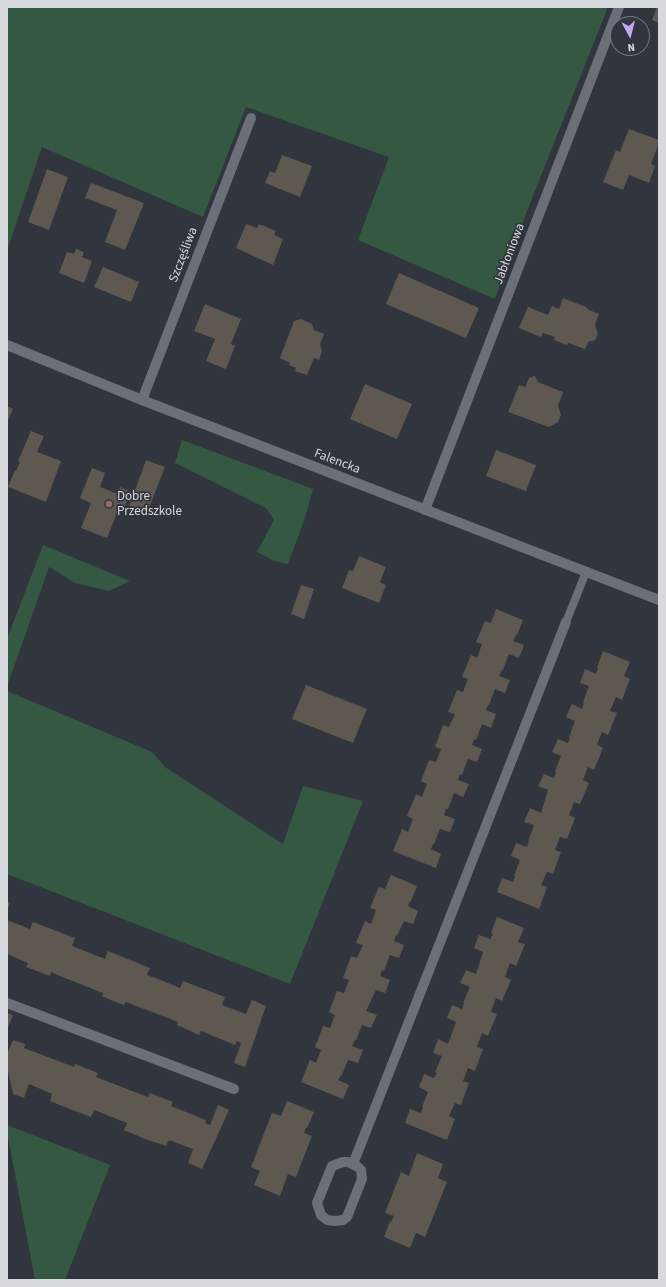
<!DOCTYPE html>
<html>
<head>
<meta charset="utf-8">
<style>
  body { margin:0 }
  #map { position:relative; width:666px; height:1287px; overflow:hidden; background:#31353d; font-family:"Source Sans 3",sans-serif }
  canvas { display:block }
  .frame { position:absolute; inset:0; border:8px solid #d6d9de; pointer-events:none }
  .north { position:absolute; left:610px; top:16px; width:40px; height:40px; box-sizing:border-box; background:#31353d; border:1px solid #73777d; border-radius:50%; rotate:173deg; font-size:11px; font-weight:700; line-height:16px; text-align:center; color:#d6d9de }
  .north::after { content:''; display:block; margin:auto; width:14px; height:18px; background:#c6a6f0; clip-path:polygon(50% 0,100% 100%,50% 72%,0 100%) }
</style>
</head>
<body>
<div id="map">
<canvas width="666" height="1287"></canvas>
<div class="frame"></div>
<div class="north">N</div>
</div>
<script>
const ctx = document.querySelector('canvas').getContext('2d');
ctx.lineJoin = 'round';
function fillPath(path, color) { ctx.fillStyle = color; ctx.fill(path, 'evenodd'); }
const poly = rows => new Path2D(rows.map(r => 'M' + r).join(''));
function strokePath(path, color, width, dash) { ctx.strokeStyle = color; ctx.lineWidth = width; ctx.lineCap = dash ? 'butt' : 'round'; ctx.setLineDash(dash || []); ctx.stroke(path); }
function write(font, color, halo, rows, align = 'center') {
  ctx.font = font + ' "Source Sans 3",sans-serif'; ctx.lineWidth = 3.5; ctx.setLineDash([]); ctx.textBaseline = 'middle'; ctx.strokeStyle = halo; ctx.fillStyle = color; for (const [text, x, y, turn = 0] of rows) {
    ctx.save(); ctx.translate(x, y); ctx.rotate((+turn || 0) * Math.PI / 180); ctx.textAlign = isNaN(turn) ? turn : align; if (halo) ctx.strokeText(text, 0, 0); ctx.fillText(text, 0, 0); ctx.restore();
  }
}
fillPath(poly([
  [7,7,608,7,527,211,495,299,358,240,389,157,246,107,203,217,42,147,7,251],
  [182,440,313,489,305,518,288,564,274,561,257,552,274,520,266,508,175,463],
  [43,545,130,581,109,591,75,583,49,567,7,687,7,639],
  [7,691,152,752,165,767,283,844,303,786,363,801,290,984,7,874],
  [7,1125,110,1165,65,1280,35,1280,7,1132]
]), '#355843');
fillPath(poly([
  [657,7,659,7,659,23,652,20],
  [629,129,659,140,659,143,651,164,655,166,649,183,629,175,623,190,603,182,616,150,620,152],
  [282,155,312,166,300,197,265,183,270,171,275,173],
  [47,169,68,177,49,230,28,222],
  [91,183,144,203,125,250,105,242,117,210,85,198],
  [246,224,257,228,259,224,276,231,274,235,283,239,273,265,236,248],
  [76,249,84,252,82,257,92,261,84,283,59,273,67,252,74,254],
  [103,267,139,282,131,302,94,287],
  [399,273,479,308,466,338,386,304],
  [563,298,586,307,589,310,599,314,595,324,598,334,595,340,588,342,585,349,568,343,567,345,554,340,555,337,543,333,541,337,519,328,528,307,548,315,552,306,559,309],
  [205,304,241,319,231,344,235,346,226,369,206,361,215,339,194,331],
  [301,319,312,324,314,330,324,334,320,344,322,351,319,360,314,358,307,375,295,371,296,368,289,365,290,363,280,358,294,321],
  [535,376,538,382,563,392,558,406,561,415,558,422,549,427,508,412,519,385,525,387,529,378],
  [365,384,412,404,397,439,350,419],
  [7,406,13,409,7,423],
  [31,431,44,436,37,452,61,461,46,502,8,487,15,470,16,471,20,462,18,461],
  [496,450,536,465,526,491,486,476],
  [146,460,165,467,147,513,129,506,132,499,128,498,124,509,119,508,107,538,81,528,91,503,80,498,92,468,105,473,100,487,118,494,120,487,134,493],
  [359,556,386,567,380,582,386,585,379,603,342,588,349,570,353,571],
  [301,585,314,589,304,619,291,614],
  [496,609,523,620,517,635,516,635,513,641,524,645,519,658,509,654,503,670,502,670,499,676,510,680,505,693,495,689,489,705,488,705,486,710,496,714,491,728,482,724,476,740,474,739,472,745,482,749,477,762,468,759,462,775,460,774,458,780,469,784,463,797,454,793,448,809,446,809,444,815,455,819,450,832,440,829,434,844,433,844,431,849,441,854,436,868,393,851,402,829,408,832,413,819,407,816,416,794,422,797,427,784,421,781,429,760,436,762,441,749,435,747,443,725,449,727,455,714,448,712,457,690,463,692,468,679,462,677,471,655,477,658,482,644,476,642,485,621,491,623],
  [603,651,630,662,624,676,630,679,622,700,616,697,610,711,617,713,608,735,602,732,597,745,603,748,594,770,588,767,583,780,589,783,580,804,574,802,569,815,575,818,567,839,560,837,555,850,561,852,553,874,547,872,541,885,547,887,539,909,497,892,502,878,513,882,515,876,514,876,520,860,511,856,516,843,527,847,529,841,528,841,534,825,524,822,530,808,541,813,548,790,538,786,544,774,554,778,556,772,555,771,561,756,552,752,558,739,568,743,570,737,569,737,575,721,566,717,572,704,582,709,584,702,583,702,589,686,580,683,585,669,596,674,598,668,597,667],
  [306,685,367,709,353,743,292,719],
  [391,875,417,886,411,901,410,901,408,906,418,911,413,924,404,921,397,936,396,935,394,941,404,945,399,958,390,955,384,971,382,970,380,976,390,980,385,993,376,990,366,1011,377,1015,371,1028,362,1025,356,1040,355,1040,352,1046,363,1050,358,1063,348,1060,342,1075,341,1075,338,1080,349,1085,343,1099,301,1082,310,1060,316,1063,321,1050,315,1047,323,1026,330,1028,335,1015,329,1012,337,991,344,993,349,980,343,978,351,956,357,958,363,945,356,943,365,921,371,924,376,910,370,908,379,887,385,889],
  [7,901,10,903,7,911],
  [497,917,524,928,518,942,525,944,516,966,510,963,505,977,511,980,502,1001,496,998,491,1012,497,1014,488,1036,482,1033,477,1047,483,1049,475,1071,468,1068,463,1081,469,1083,461,1105,455,1103,449,1116,455,1119,447,1140,405,1123,410,1109,421,1113,423,1107,422,1107,428,1092,419,1087,424,1074,434,1078,437,1073,435,1072,442,1056,433,1053,438,1039,448,1044,456,1022,447,1018,452,1005,462,1009,464,1003,463,1003,470,987,460,983,466,970,476,974,483,952,474,948,479,935,490,939,493,934,491,933],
  [7,920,30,929,33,922,75,938,72,946,105,959,108,951,150,968,147,975,163,981,180,988,183,981,225,997,222,1005,246,1014,252,1000,266,1006,245,1067,234,1063,241,1043,237,1041,235,1045,201,1031,199,1035,177,1025,178,1022,126,1002,124,1005,113,1001,102,996,103,993,60,976,51,972,50,976,26,967,28,963,7,954],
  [7,1013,13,1015,7,1030],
  [13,1040,25,1044,24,1048,74,1067,75,1064,98,1073,96,1077,148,1097,150,1093,173,1102,171,1106,206,1120,205,1123,210,1125,218,1105,229,1110,202,1169,188,1163,193,1149,169,1140,166,1146,145,1139,124,1130,127,1123,94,1110,91,1117,57,1104,50,1101,52,1094,29,1084,24,1098,13,1094,7,1067,7,1054],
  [287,1101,314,1112,307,1128,306,1128,304,1133,312,1136,296,1177,288,1174,280,1196,254,1185,260,1171,251,1167,272,1113,281,1116],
  [417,1153,443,1164,438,1178,447,1182,425,1237,416,1233,410,1248,384,1237,390,1221,391,1222,394,1216,385,1213,401,1172,409,1176]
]), '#5e5850');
strokePath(poly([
  [566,622,586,572]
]), '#6a6f78', 8);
strokePath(poly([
  [142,400,251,118],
  [425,510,619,7],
  [7,1003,234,1089],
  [343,1162,348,1162,358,1167,361,1170,362,1179,347,1217,343,1220,335,1221,327,1220,321,1215,317,1203,332,1166,343,1162],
  [353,1164,566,622]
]), '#6a6f78', 10);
strokePath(poly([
  [7,345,142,400,659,600]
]), '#6a6f78', 10);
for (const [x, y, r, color] of [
  [109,504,4,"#8d6e63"]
]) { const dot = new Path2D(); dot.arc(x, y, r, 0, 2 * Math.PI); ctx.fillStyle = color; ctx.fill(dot); strokePath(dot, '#31353d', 1.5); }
write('13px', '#d6d9de', '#31353d', [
  ["Jabłoniowa",510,254,-69],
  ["Szczęśliwa",184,255,-69],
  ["Falencka",337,462,21]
]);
write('13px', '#d6d9de', '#31353d', [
  ["Dobre",117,497],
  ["Przedszkole",117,512]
], 'left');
</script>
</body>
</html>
